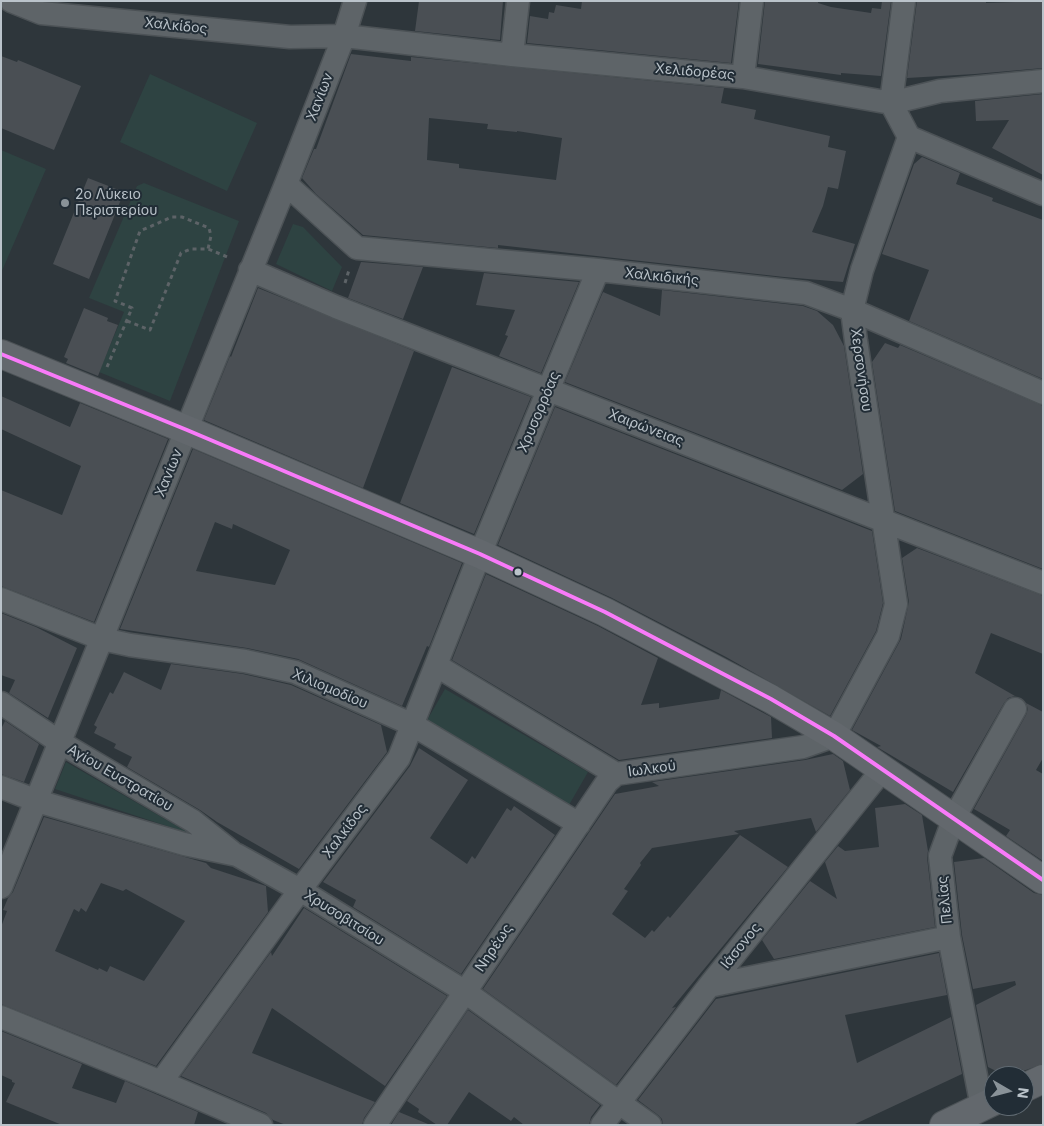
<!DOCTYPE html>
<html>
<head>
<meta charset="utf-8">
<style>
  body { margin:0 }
  #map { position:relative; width:1044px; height:1126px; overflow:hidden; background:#2e363b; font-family:Inter,sans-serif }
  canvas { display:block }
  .frame { position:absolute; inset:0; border:2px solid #bac3ca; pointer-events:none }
  .north { position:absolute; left:984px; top:1066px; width:50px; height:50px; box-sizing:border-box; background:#222d36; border:1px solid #5f6971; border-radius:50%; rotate:98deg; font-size:14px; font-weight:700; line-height:20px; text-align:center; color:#bac3ca }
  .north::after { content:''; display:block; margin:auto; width:18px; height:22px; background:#899298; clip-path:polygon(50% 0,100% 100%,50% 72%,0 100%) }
</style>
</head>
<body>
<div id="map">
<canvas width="1044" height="1126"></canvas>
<div class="frame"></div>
<div class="north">N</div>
</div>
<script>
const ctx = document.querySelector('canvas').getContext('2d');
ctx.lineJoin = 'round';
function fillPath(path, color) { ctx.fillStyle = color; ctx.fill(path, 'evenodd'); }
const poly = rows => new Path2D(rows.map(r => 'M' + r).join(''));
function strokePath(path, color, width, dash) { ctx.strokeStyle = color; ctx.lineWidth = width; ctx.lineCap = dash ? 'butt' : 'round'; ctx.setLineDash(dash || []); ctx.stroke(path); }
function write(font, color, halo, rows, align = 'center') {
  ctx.font = font + ' Inter,sans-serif'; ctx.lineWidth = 4; ctx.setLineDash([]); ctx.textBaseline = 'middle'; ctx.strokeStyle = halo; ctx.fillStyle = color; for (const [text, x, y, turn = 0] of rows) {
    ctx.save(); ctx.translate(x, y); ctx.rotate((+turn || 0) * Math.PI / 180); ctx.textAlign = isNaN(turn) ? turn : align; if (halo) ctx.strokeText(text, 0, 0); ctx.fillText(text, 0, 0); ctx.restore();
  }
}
fillPath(poly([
  [150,74,257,123,227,191,120,142],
  [1,150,46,169,1,273],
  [144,183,239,221,170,401,99,372,124,312,89,298,137,186],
  [293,224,303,227,342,267,332,291,276,264],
  [445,689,588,772,569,805,426,722],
  [66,762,191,834,55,789]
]), '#2e4342');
fillPath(poly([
  [419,1,503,1,500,40,415,31],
  [582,1,739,1,731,63,527,43,530,16,548,19,549,12,554,13,556,5,581,9],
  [765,1,818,1,818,3,831,7,871,13,872,8,881,9,882,1,891,1,881,76,841,73,841,75,758,64],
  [917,1,986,1,986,3,1043,1,1043,68,975,74,907,78],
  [351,54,411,61,411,57,724,88,721,103,756,110,754,119,830,136,828,147,846,151,838,189,828,187,823,206,812,232,855,244,843,282,784,277,498,245,498,248,363,235,316,194,302,178,314,149,316,149],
  [429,118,488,124,487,129,517,132,517,131,562,138,556,180,459,168,459,164,427,160],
  [1,56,17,62,18,60,81,86,54,150,1,128],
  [1043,94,1043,175,992,148,1009,120,976,121,975,101],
  [922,157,960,173,956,184,993,198,992,201,1043,220,1043,379,909,321,929,270,882,254,914,164],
  [88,178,124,192,89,279,53,264],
  [361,262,423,267,403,319,348,298],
  [484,273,579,282,541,373,499,356,508,336,505,335,515,310,476,305],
  [258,288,414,351,363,488,204,420,230,356,231,357],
  [662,290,803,306,817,311,833,325,844,346,863,474,842,490,565,382,603,292,660,316],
  [84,308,108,318,107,321,118,325,98,376,66,363,68,359,64,357],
  [885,343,898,348,900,345,1043,406,1043,569,895,511,872,362],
  [452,367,531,397,474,534,400,503],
  [1,396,70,427,80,403,168,439,94,622,1,586,1,490,62,515,81,466,1,429],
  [555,407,872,531,883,603,876,631,830,716,726,657,612,598,498,545],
  [193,449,462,563,429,647,427,646,402,706,298,659,247,648,120,629],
  [215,522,232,529,233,524,290,550,275,585,196,571],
  [917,548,1043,596,1043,654,991,633,975,673,1015,696,1008,698,1004,703,953,792,877,747,881,746,852,730,901,639,909,602,902,558],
  [486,574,598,626,658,658,641,705,659,703,659,708,719,699,721,690,771,717,772,738,619,760,452,660],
  [1,613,36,627,77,648,48,718,9,693,15,680,1,675],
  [171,664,243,674,291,685,381,725,387,752,299,869,217,822,200,810,127,767,132,757,114,748,116,744,94,733,97,727,94,725,110,692,113,694,124,672,161,690],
  [1026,703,1043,712,1043,758,1036,770,1043,774,1043,861,1006,836,1010,830,974,809,1026,715,1028,709],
  [5,721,39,744,24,782,1,774,1,729],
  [419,748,468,780,430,838,467,864,472,856,475,859,507,808,511,811,514,806,555,835,461,974,353,907,356,900,323,882,410,766],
  [833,754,843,761,850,790,816,832,811,818,734,831,739,834,652,848,640,863,641,865,624,889,628,891,612,914,645,938,652,930,654,932,668,916,670,918,740,835,788,867,672,1008,676,1007,616,1085,483,989,615,794,659,786,652,782,805,760],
  [905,804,922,815,928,851,927,857,935,927,774,959,762,940,810,881,837,899,825,862,838,846,845,851,879,847,875,808],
  [44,817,206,863,211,868,266,886,268,912,156,1066,1,1004,1,927,7,911,3,910,8,898,13,892],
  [101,883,123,891,126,889,185,921,144,981,110,966,107,972,99,968,98,970,55,951,74,909,79,912,81,908,86,912],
  [984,858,1034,893,1043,895,1043,1064,1023,1071,1022,1069,1006,1076,988,1067,976,1005,1016,985,1015,981,973,989,962,935,954,862],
  [304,908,447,996,385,1086,272,1008,252,1053,375,1102,364,1118,362,1125,286,1125,273,1120,266,1113,181,1076,271,952,272,956],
  [939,953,947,995,845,1015,857,1063,951,1017,962,1074,853,1125,663,1125,662,1119,658,1115,638,1100,716,999],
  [468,1010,600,1105,591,1117,589,1125,524,1125,514,1117,511,1121,469,1092,447,1125,437,1125,418,1112,419,1109,407,1101],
  [1,1031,82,1064,72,1088,116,1103,125,1081,198,1112,194,1125,62,1125,6,1102,15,1083,12,1082,12,1080,1,1075],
  [399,1112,428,1124,428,1125,391,1125]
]), '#4a4f54');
const street = poly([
  [11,1,41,13,290,37,344,36,512,55,743,77,891,103,940,91,1043,81],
  [512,55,518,1],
  [743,77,752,1],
  [909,137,1043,194],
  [286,184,357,248,598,270,806,293,852,310,1043,393],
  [250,270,336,307,1043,583],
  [1,599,102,639,130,645,245,661,295,672,413,725,579,824],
  [437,666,616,774,803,747,834,736,888,636,896,604,856,341,852,310,862,270,909,137,891,103,904,1],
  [1,703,61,743,193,821,232,852],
  [1,787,37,801,184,844,237,855,300,890,464,991,650,1125],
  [1,887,286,184,344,36,355,1],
  [709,986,949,937],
  [1,1017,161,1082,261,1125],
  [161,1082,300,890,399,758,480,554,598,270],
  [982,1107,949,937,940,856,954,818,1015,709],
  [375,1125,607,782,616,774],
  [602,1125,709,986,883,769]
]);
const secondary = poly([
  [1,354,187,430,480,554,605,612,771,699,834,736,1043,880],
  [1024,1088,1043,1079],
  [944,1125,994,1101]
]);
strokePath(street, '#4c5256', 25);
strokePath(secondary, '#4c5256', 30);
strokePath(poly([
  [345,283,349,270],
  [127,321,150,330,181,253,191,249,208,249,230,258],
  [107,367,132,308,115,301,140,231,172,217,182,217,209,228,211,236,208,249]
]), '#5d6367', 3, [4, 4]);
strokePath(street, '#5e6468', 22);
strokePath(secondary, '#63686d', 28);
strokePath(poly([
  [1,354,187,430,480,554,605,612,771,699,834,736,1043,880]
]), '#f97af9', 4);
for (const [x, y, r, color] of [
  [65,203,5,"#899298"],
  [518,572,4.5,"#bac3ca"]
]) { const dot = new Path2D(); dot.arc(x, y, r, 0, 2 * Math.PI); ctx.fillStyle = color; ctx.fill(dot); strokePath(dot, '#222d36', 2); }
write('14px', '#bac3ca', '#222d36', [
  ["Χαλκίδος",176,26,6],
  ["Χελιδορέας",695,72,5],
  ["Χανίων",320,97,-69],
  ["Χαλκιδικής",662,277,6],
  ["Χερσονήσου",861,370,82],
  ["Χρυσορρόας",539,412,-67],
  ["Χαιρώνειας",646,428,21],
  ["Χανίων",169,473,-68],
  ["Χιλιομοδίου",330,689,23],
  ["Ιωλκού",652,769,-8],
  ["Αγίου Ευστρατίου",120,778,30],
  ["Χαλκίδος",345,831,-53],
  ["Πελίας",945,900,-96],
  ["Χρυσοβιτσίου",344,918,32],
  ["Ιάσονος",741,946,-51],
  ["Νηρέως",494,948,-56]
]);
write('14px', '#bac3ca', '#222d36', [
  ["2ο Λύκειο",75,195],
  ["Περιστερίου",75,211]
], 'left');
</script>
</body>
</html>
